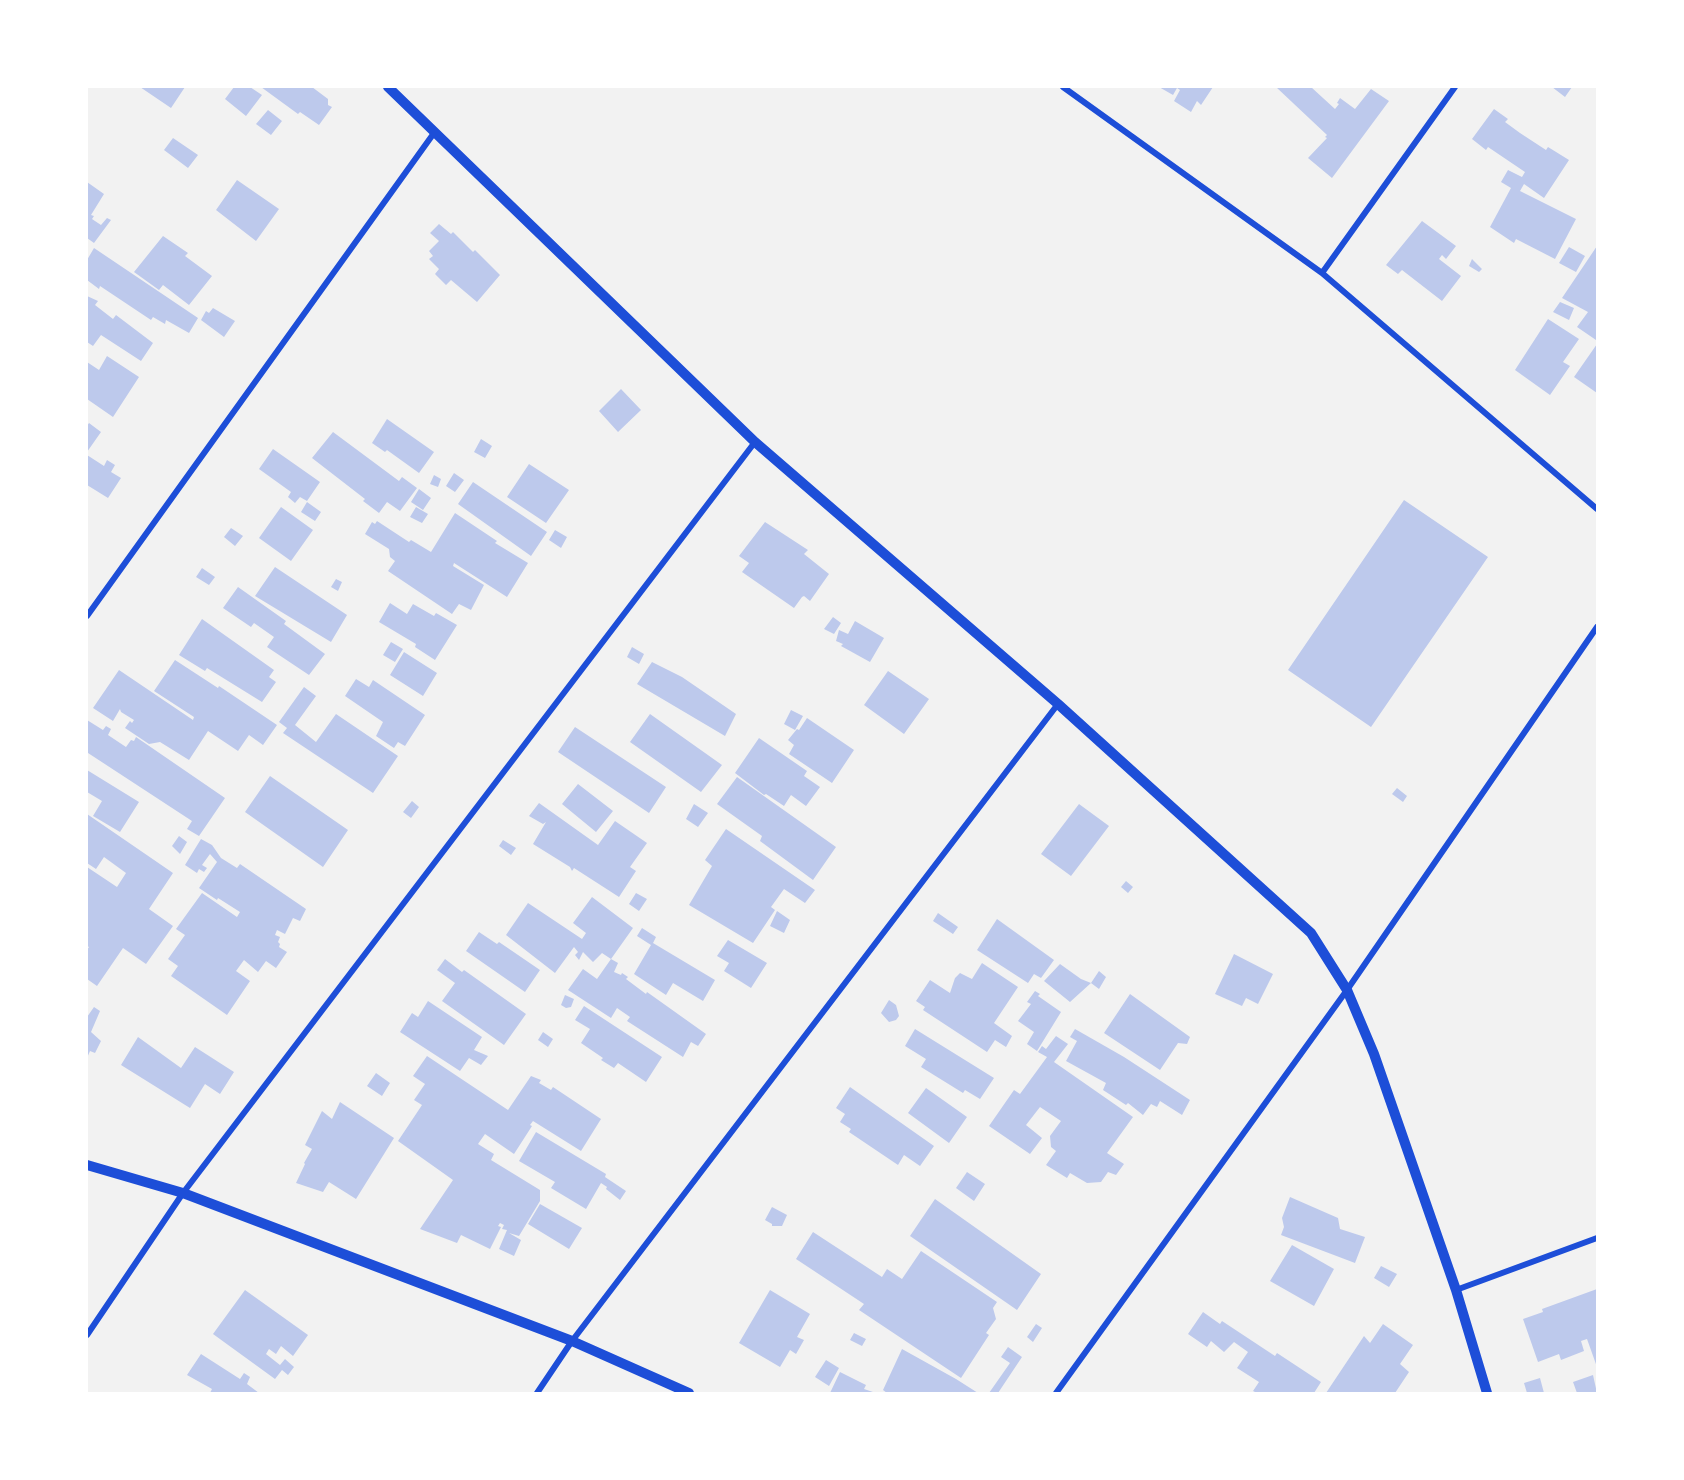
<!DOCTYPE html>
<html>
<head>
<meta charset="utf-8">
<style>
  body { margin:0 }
  #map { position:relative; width:1684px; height:1480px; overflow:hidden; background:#f2f2f2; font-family:"Roboto Condensed",sans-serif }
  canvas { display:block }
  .frame { position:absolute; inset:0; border:88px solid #fff; pointer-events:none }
</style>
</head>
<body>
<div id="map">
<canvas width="1684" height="1480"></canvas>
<div class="frame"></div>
</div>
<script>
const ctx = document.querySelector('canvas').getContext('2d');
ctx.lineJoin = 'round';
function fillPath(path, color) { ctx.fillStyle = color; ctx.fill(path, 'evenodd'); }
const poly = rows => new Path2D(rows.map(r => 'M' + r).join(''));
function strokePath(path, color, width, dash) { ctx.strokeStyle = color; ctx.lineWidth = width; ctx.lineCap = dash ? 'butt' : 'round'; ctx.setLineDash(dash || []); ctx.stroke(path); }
fillPath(poly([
  [140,87,185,87,171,108],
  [234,87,250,87,262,95,246,116,225,99],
  [261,87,312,87,328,99,328,105,332,107,319,125,300,112,298,114],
  [1159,87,1213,87,1201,105,1197,101,1191,112,1174,101,1180,90,1177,88,1173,95],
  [1276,87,1311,87,1335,109,1339,104,1337,103,1340,98,1355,109,1371,89,1389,101,1332,178,1308,158,1327,138,1325,137,1327,135],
  [1552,87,1572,87,1565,97],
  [1494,109,1508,119,1505,122,1520,133,1546,150,1548,147,1569,160,1544,198,1524,184,1520,191,1576,219,1555,259,1516,239,1514,243,1490,227,1511,188,1501,182,1508,170,1522,177,1525,172,1488,147,1486,150,1472,139],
  [268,110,282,121,271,135,256,124],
  [173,138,198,155,188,168,164,150],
  [237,180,279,209,256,241,216,210],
  [87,182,104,194,91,215,94,216,92,219,101,225,107,218,111,220,94,243,87,238],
  [1422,221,1456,246,1446,259,1442,255,1439,259,1461,276,1442,301,1402,270,1398,274,1386,265],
  [439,224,451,234,453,232,473,252,475,250,500,275,477,302,451,280,446,285,435,274,439,269,429,259,433,256,429,251,439,241,430,233],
  [163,236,188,253,185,256,212,276,189,305,163,285,159,290,134,272],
  [1597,246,1597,338,1596,340,1577,327,1588,312,1562,298],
  [1569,247,1585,256,1576,272,1559,263],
  [94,248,198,318,189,333,166,320,165,324,153,317,151,320,100,286,99,289,87,280,87,260],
  [1472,259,1482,269,1479,272,1469,266],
  [87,296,98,301,95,305,113,319,116,315,153,343,141,361,101,335,93,346,87,342],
  [1560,302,1574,308,1569,320,1553,312],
  [213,308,235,321,224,337,201,320,206,311,209,313],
  [1548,319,1579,339,1563,362,1570,366,1550,395,1515,370],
  [1597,344,1597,393,1574,377],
  [107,356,139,377,113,417,87,399,87,362,99,370],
  [621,389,641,410,618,432,599,411],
  [387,419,434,452,419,473,387,450,385,452,372,443],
  [89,423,101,432,87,452,87,426],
  [333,432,399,481,402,477,417,488,400,511,387,502,379,513,363,501,365,499,312,458],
  [481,439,492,446,485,458,474,452],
  [273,449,320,482,307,501,300,497,295,503,288,497,291,492,259,469],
  [87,455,104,466,107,460,115,465,111,472,121,478,108,498,87,485],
  [529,464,569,490,546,523,507,497],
  [454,473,464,480,455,492,446,486],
  [434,475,441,479,438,487,430,484],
  [473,482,547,532,531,556,458,504],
  [419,489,431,498,423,510,411,502],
  [1404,500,1488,557,1371,727,1288,670],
  [307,502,321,512,315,521,301,512],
  [281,507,313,530,291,561,259,538],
  [416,507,428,514,422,523,410,517],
  [455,513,497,541,495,543,528,563,507,597,454,563,453,566,484,585,471,610,459,604,452,614,388,571,395,561,390,557,389,549,365,534,372,522,375,524,377,521,409,542,411,540,431,552],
  [765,522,808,550,804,554,829,574,810,601,804,596,802,597,794,608,742,572,749,563,739,556],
  [231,528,243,536,235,546,224,537],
  [555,530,567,537,561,548,549,540],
  [275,567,347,615,331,642,255,596],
  [202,568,215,577,209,585,196,577],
  [336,579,342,582,338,591,331,587],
  [238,587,286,621,284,624,325,654,309,675,267,647,274,637,254,623,251,627,223,608],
  [390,603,407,614,413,604,434,616,436,613,457,625,435,660,415,647,416,644,379,622],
  [833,617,841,623,834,634,824,629],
  [202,619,274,670,269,677,276,682,262,702,207,668,205,671,179,655],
  [855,621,884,638,870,662,841,646,843,644,836,641,839,630,848,634],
  [391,642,403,649,395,662,383,655],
  [632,647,644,654,639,664,627,657],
  [404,652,437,673,423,696,390,675],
  [175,660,218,688,219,686,277,725,263,745,249,735,238,751,208,731,189,760,160,742,149,744,125,728,130,721,132,723,134,720,121,712,120,709,113,721,93,708,119,670,193,720,194,717,154,691],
  [652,662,682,677,736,714,725,736,637,684],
  [888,671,929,699,904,734,864,705],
  [356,679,369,687,373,680,425,715,405,746,398,742,394,748,376,736,383,722,345,696],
  [304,687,316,696,295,725,316,742,336,714,398,756,373,793,283,733,287,728,279,722],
  [791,710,803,716,795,730,784,724],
  [650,714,722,765,701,792,630,742],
  [807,718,854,750,832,783,789,754,794,745,788,740,797,729,799,730],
  [87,720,103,730,106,726,111,729,108,735,126,747,131,740,134,741,136,737,225,798,199,836,187,829,192,821,88,753,87,754],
  [575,727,666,787,649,813,558,752],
  [759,738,807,771,804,776,820,787,806,806,791,795,784,806,766,794,764,795,735,773],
  [87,770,139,802,120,832,93,816,102,801,87,792],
  [270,776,348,830,323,867,245,812],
  [737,777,836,847,813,880,760,841,762,836,717,804],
  [578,784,613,811,596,832,562,804],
  [1397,788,1407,796,1403,802,1392,794],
  [412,801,419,807,411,818,403,812],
  [539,803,598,845,615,821,647,843,630,867,636,871,619,897,574,868,572,871,570,867,533,844,546,822,543,824,529,816],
  [694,804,708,813,698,827,686,819],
  [1079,804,1109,826,1071,876,1041,854],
  [87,814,173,873,149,909,173,926,146,964,123,948,97,986,87,979,87,950,89,947,87,946,87,867,117,887,126,873,104,857,96,869,87,863],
  [726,829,815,890,805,903,784,889,771,907,775,910,753,943,689,905,712,866,705,860],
  [179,836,187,842,180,854,172,846],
  [201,839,212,845,221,858,237,868,240,864,306,909,300,921,293,918,285,934,277,930,275,935,280,937,278,942,280,944,279,947,287,952,276,968,266,961,258,972,244,960,236,971,250,981,227,1015,171,976,178,966,168,959,185,935,176,929,202,893,237,917,240,912,218,898,217,900,199,888,217,862,210,854,202,865,207,868,204,872,199,869,197,873,185,865],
  [503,840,516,848,511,855,499,846],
  [1126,881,1133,887,1128,893,1121,887],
  [636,893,647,899,639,911,629,904],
  [592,897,633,928,611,959,602,953,593,962,583,952,579,960,575,955,578,952,574,947,555,973,506,935,528,903,582,939,586,933,573,923],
  [777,911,790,920,784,933,770,926],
  [938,913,958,927,953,934,933,921],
  [997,919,1054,960,1041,978,1034,974,1028,983,977,950],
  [642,928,656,937,653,943,715,980,703,1001,673,983,666,995,634,974,651,945,637,936],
  [479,932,497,944,499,942,540,970,525,992,466,951],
  [728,940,767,963,751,988,724,971,729,963,717,956],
  [1234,954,1273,974,1258,1004,1246,998,1242,1006,1215,994],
  [445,959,462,972,464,970,526,1014,504,1045,442,1001,455,983,437,970],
  [611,959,618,963,614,972,621,975,622,973,628,977,626,979,646,994,647,992,706,1034,698,1046,691,1042,683,1057,627,1021,630,1017,617,1008,611,1018,568,990,583,969,597,979],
  [982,963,1018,987,994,1023,1012,1036,1006,1047,995,1040,987,1052,923,1010,925,1007,916,1001,930,980,950,993,955,978,960,973,972,979],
  [1060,964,1081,979,1091,983,1070,1002,1044,981],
  [1099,971,1106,977,1099,989,1091,983],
  [1035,991,1040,994,1038,996,1061,1012,1037,1051,1027,1044,1034,1032,1018,1021,1031,1004,1027,1002],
  [1130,994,1190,1037,1187,1044,1178,1043,1160,1070,1104,1033],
  [565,995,574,999,571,1007,566,1008,561,1005],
  [889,1000,896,1005,899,1016,896,1020,889,1022,881,1013],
  [428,1001,482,1037,474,1050,488,1056,481,1065,469,1058,460,1071,400,1032,412,1013,418,1017],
  [584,1006,662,1057,646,1082,618,1063,614,1068,601,1060,603,1058,581,1043,590,1029,575,1020],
  [94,1007,100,1011,91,1032,101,1041,95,1053,90,1051,87,1058,87,1017],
  [915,1029,994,1078,980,1099,965,1090,963,1093,921,1067,926,1059,905,1046],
  [1075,1029,1124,1057,1190,1100,1182,1115,1160,1101,1157,1107,1151,1104,1143,1115,1128,1103,1126,1105,1103,1090,1106,1083,1066,1061,1077,1041,1070,1037],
  [543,1032,553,1039,548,1047,538,1040],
  [1056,1036,1068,1044,1054,1062,1133,1117,1107,1153,1124,1164,1116,1175,1108,1172,1101,1182,1087,1183,1070,1173,1067,1178,1046,1165,1056,1151,1051,1147,1050,1136,1061,1121,1040,1107,1026,1125,1042,1138,1030,1154,989,1126,1014,1090,1020,1094,1047,1057,1038,1052,1042,1046,1046,1049],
  [138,1037,181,1068,195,1047,234,1072,220,1094,205,1084,190,1108,121,1065],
  [427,1056,508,1110,531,1076,541,1080,539,1083,551,1090,553,1087,601,1119,581,1151,533,1121,530,1125,532,1126,514,1154,485,1134,478,1144,494,1154,491,1160,540,1190,540,1201,519,1236,509,1233,521,1240,514,1256,499,1249,507,1230,502,1229,504,1225,500,1223,498,1226,501,1227,490,1249,461,1235,457,1243,420,1229,453,1180,398,1141,422,1105,414,1100,425,1084,413,1076],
  [376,1073,390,1083,382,1096,367,1086],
  [850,1087,934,1146,920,1166,904,1155,898,1165,849,1132,851,1129,840,1122,845,1114,836,1108],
  [926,1088,967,1117,949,1143,908,1113],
  [340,1102,394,1138,356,1199,329,1182,323,1192,296,1183,305,1164,304,1163,312,1149,305,1145,322,1111,332,1119],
  [536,1132,606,1174,605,1177,626,1191,620,1200,606,1189,607,1187,601,1183,586,1209,551,1188,555,1182,519,1161],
  [967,1172,985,1184,974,1201,956,1188],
  [1290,1197,1338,1218,1340,1229,1365,1237,1355,1263,1281,1235,1284,1227,1282,1218],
  [935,1199,1041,1274,1017,1310,910,1236],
  [540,1204,582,1228,569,1249,528,1224],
  [772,1207,787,1215,782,1226,772,1226,772,1224,765,1220],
  [813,1232,882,1277,887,1269,902,1279,921,1251,997,1302,993,1308,996,1319,986,1333,989,1335,961,1378,859,1310,864,1304,796,1259],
  [1292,1245,1334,1269,1314,1306,1270,1281],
  [1381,1266,1397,1274,1389,1287,1374,1278],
  [1597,1289,1597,1367,1587,1339,1581,1341,1584,1351,1561,1360,1559,1354,1538,1362,1523,1319,1543,1312,1542,1309],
  [245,1290,308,1335,293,1356,281,1346,276,1354,269,1349,266,1354,280,1365,285,1359,294,1367,288,1375,282,1370,275,1379,213,1334],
  [770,1290,810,1314,797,1337,804,1340,796,1354,790,1350,780,1367,739,1343],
  [1203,1312,1220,1324,1222,1321,1275,1356,1277,1353,1321,1382,1314,1393,1257,1393,1253,1391,1259,1382,1237,1368,1248,1352,1234,1342,1224,1352,1211,1341,1207,1347,1188,1334],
  [1036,1324,1042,1328,1033,1342,1027,1337],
  [1383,1324,1413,1345,1400,1364,1409,1372,1395,1393,1326,1393,1364,1336,1370,1343],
  [854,1333,866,1339,862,1346,850,1340],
  [1008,1347,1022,1357,998,1393,989,1393,1010,1363,1001,1357],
  [902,1349,956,1379,978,1393,887,1393,883,1390],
  [201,1354,240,1379,244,1373,250,1377,247,1384,259,1393,210,1393,212,1389,187,1375],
  [826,1360,839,1368,829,1386,815,1377],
  [840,1372,866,1385,864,1389,876,1393,830,1393],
  [1593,1375,1597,1393,1577,1393,1573,1382],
  [1540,1378,1544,1393,1527,1393,1524,1383]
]), '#bdc9ec');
strokePath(poly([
  [1063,87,1322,273,1597,509],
  [1322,273,1455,87],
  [87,616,434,133],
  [1456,1290,1597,1238],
  [87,1335,183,1193,755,442],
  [537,1393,572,1341,1058,704],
  [1056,1393,1347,990,1597,627]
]), '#1d4ed8', 6);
strokePath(poly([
  [388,87,755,442,1058,704,1311,933,1347,990,1374,1054,1456,1290,1487,1393],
  [87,1165,183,1193,572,1341,689,1393]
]), '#1d4ed8', 10);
</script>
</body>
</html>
